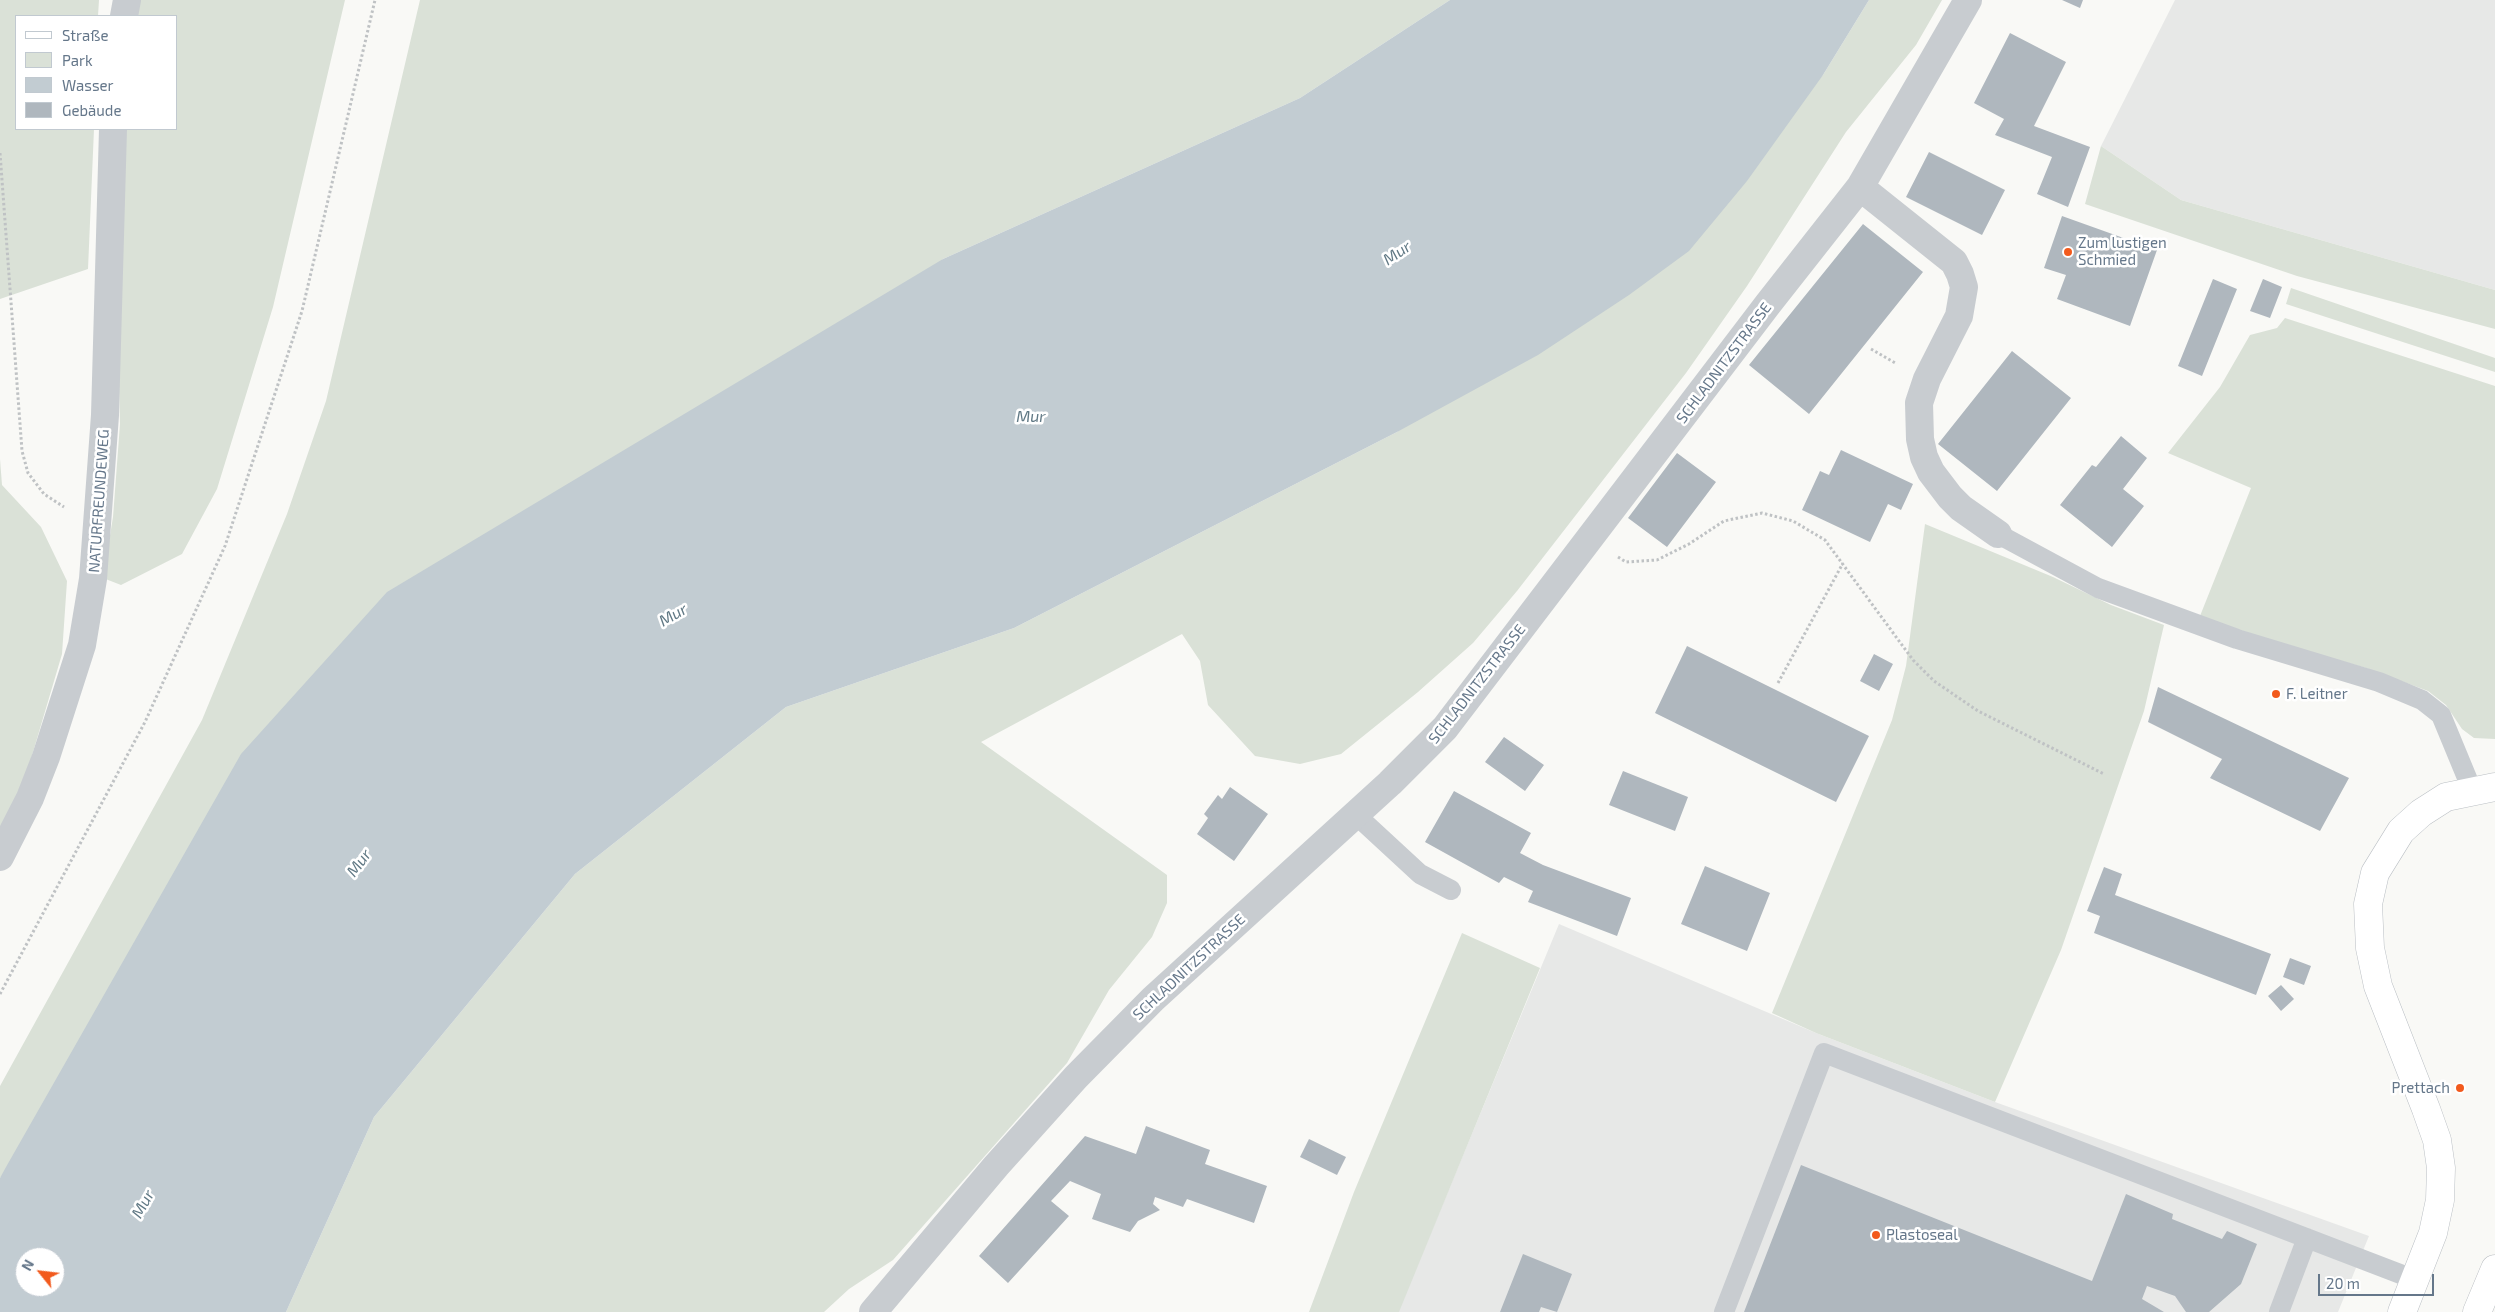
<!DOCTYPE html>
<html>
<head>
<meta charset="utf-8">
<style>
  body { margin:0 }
  #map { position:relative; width:2495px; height:1312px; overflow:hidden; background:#f9f9f6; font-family:"Exo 2",sans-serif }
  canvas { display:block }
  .legend { position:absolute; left:15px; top:15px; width:162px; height:115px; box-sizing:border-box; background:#fff; border:1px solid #c1c9d0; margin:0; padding:6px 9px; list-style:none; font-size:15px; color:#65778a }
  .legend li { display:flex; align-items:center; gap:10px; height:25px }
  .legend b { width:25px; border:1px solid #c1c9d0 }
  .north { position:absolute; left:15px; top:1247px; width:50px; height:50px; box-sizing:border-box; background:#fff; border:1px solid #c1c9d0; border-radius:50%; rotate:299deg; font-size:14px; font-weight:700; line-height:20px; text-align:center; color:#65778a }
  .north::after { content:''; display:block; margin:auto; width:18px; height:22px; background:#f25a1d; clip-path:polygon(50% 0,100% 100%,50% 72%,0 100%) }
  .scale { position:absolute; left:2318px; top:1274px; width:116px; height:22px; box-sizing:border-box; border:2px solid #65778a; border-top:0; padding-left:6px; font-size:15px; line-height:18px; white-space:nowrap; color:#65778a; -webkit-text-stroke:4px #fff; paint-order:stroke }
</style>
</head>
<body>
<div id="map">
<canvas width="2495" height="1312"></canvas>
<ul class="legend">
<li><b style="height:6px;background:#fff"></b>Straße</li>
<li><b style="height:14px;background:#dae1d7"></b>Park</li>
<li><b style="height:14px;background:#c2ccd2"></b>Wasser</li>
<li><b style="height:14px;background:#afb7be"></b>Gebäude</li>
</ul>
<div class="north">N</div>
<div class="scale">20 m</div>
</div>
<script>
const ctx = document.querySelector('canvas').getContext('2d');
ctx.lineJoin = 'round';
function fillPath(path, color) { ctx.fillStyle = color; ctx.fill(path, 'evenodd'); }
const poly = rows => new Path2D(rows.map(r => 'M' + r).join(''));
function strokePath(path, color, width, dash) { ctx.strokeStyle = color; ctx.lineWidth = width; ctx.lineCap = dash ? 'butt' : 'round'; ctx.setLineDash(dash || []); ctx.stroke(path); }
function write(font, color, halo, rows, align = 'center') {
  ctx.font = font + ' "Exo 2",sans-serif'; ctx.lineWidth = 5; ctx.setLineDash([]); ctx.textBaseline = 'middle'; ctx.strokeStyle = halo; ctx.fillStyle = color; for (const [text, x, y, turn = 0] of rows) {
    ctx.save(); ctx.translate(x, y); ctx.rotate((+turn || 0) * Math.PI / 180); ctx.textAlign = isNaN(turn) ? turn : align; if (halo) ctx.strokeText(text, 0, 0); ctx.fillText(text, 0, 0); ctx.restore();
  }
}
fillPath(poly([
  [2175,0,2495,0,2495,290,2181,200,2101,146],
  [1559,924,1816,1033,1995,1102,2369,1236,2338,1312,1398,1312]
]), '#e7e8e7');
fillPath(poly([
  [0,0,99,0,98,16,16,16,16,129,94,129,88,269,0,299],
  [134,0,345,0,273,307,217,489,182,554,121,585,103,578,113,517,120,424,116,273,123,129,176,129,176,16,133,16],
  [420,0,1450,0,1300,98,943,259,0,1178,0,1086,202,720,287,514,326,401],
  [1869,0,1942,0,1916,45,1846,132,1747,286,1686,373,1517,591,1473,643,1418,692,1341,754,1300,764,1255,756,1208,705,1200,661,1182,634,981,742,1167,875,1167,903,1152,937,1109,990,1067,1063,893,1260,849,1289,824,1312,286,1312,374,1117,575,874,786,707,1014,628,1397,432,1823,75],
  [2101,146,2181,200,2495,290,2495,329,2297,276,2085,204],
  [2291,288,2495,358,2495,372,2286,304],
  [2285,318,2495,386,2495,739,2474,738,2462,729,2446,705,2428,691,2366,668,2272,641,2200,616,2251,488,2168,453,2220,387,2250,335,2277,328],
  [0,459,2,485,41,527,67,581,62,654,23,786,0,832],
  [1925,524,2053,577,2111,605,2164,625,2144,711,2061,950,1995,1102,1816,1033,1772,1013,1892,720,1906,666],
  [1462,933,1540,968,1399,1312,1309,1312,1354,1192]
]), '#dae1d7');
fillPath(poly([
  [1450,0,1869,0,1823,75,1747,181,1689,251,1629,295,1538,355,1397,432,1014,628,786,707,575,874,374,1117,286,1312,0,1312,0,1178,6,1167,241,754,387,592,943,259,1300,98],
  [25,1257,55,1257,55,1287,25,1287]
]), '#c2ccd2');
fillPath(poly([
  [2062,0,2083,0,2080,8],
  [2010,33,2066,62,2034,126,2090,147,2068,207,2037,194,2052,157,1995,135,2004,119,1974,103],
  [1929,152,2005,190,1982,235,1906,197],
  [2062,216,2157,250,2130,326,2057,299,2066,275,2044,268],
  [1863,224,1923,272,1809,414,1749,365],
  [2213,279,2237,289,2202,376,2178,366],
  [2263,279,2282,287,2270,318,2250,311],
  [2012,351,2071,398,1997,491,1938,444],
  [2121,436,2147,458,2123,489,2144,506,2112,547,2060,505,2092,465,2096,467],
  [1841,450,1913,484,1901,510,1888,504,1870,542,1802,510,1820,471,1829,475],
  [1677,453,1716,482,1667,547,1628,518],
  [1687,646,1869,736,1836,802,1655,713],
  [1874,654,1893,664,1879,691,1860,681],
  [2158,687,2349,778,2320,831,2210,778,2222,759,2148,722],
  [1504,737,1544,765,1525,791,1485,762],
  [1623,771,1688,797,1675,831,1609,805],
  [1230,787,1268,814,1234,861,1197,834,1208,818,1204,814,1218,795,1222,799],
  [1454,791,1531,833,1520,853,1543,865,1631,898,1617,936,1528,902,1533,891,1504,877,1499,883,1425,842],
  [1705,866,1770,893,1747,951,1681,924],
  [2104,867,2122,874,2115,895,2271,954,2256,995,2094,933,2100,916,2087,911],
  [2290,958,2311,966,2304,985,2283,977],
  [2281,985,2294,999,2281,1011,2268,996],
  [1146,1126,1210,1150,1205,1164,1267,1186,1254,1223,1187,1199,1183,1207,1155,1197,1153,1204,1160,1210,1138,1221,1130,1232,1092,1219,1101,1194,1070,1181,1051,1201,1069,1216,1008,1283,979,1256,1085,1136,1136,1154],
  [1309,1139,1346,1157,1337,1175,1300,1157],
  [1801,1165,2092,1281,2126,1194,2173,1214,2172,1219,2222,1239,2227,1231,2257,1244,2241,1284,2209,1312,2186,1312,2175,1296,2147,1286,2142,1299,2164,1312,1744,1312],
  [1523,1254,1572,1274,1557,1312,1541,1307,1539,1312,1500,1312]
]), '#afb7be');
const secondary = poly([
  [2402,1312,2433,1233,2440,1200,2441,1168,2437,1140,2426,1109,2378,986,2370,948,2368,904,2375,873,2401,831,2421,813,2446,797,2495,787]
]);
const highway = poly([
  [2477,1312,2495,1269]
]);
strokePath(secondary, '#babfc4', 29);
strokePath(highway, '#b8bcc0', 29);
strokePath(poly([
  [0,153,22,451,28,473,44,494,64,507],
  [1871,349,1897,364],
  [1618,557,1626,562,1657,560,1689,544,1724,521,1762,513,1793,521,1825,540,1913,660,1934,681,1978,711,2104,774],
  [1778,683,1843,563],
  [0,994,145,722,225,546,302,311,375,0]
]), '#bfc2c4', 3, [2.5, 2.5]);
strokePath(poly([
  [1998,534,2098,588,2237,639,2379,682,2422,700,2441,715,2472,790],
  [1355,814,1420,874,1451,890],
  [1724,1312,1824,1053,2416,1280],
  [2279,1312,2307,1238]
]), '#c8ccd0', 20);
strokePath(poly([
  [124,16,127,0],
  [1860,187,1954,262,1960,274,1964,287,1959,316,1927,379,1919,403,1920,439,1924,457,1931,472,1950,497,1961,508,1998,534],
  [0,857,30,798,46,757,82,645,93,579,105,415,113,129],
  [873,1312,996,1166,1076,1077,1153,999,1390,783,1445,728,1768,304,1860,187,1968,0]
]), '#c8ccd0', 28);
strokePath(secondary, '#fff', 28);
strokePath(highway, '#fff', 28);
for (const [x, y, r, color] of [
  [2068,252,5,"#f25a1d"],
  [2276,694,5,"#f25a1d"],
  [2460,1088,5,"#f25a1d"],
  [1876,1235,5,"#f25a1d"]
]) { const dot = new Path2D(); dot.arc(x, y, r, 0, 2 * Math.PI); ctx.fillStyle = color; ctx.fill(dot); strokePath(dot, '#fff', 2); }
write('15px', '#65778a', '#fff', [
  ["Zum lustigen",2078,243],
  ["Schmied",2078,260],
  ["F. Leitner",2286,694],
  ["Prettach",2450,1088,"right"],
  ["Plastoseal",1886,1235]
], 'left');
write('15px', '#65778a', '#fff', [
  ["SCHLADNITZSTRASSE",1724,363,-53],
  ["NATURFREUNDEWEG",99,501,-86],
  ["SCHLADNITZSTRASSE",1477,684,-52],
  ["SCHLADNITZSTRASSE",1189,967,-43]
]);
write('italic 16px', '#617985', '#fff', [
  ["Mur",1397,253,-34],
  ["Mur",1031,417],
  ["Mur",673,615,-30],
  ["Mur",359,863,-53],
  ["Mur",143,1204,-61]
]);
</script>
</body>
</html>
